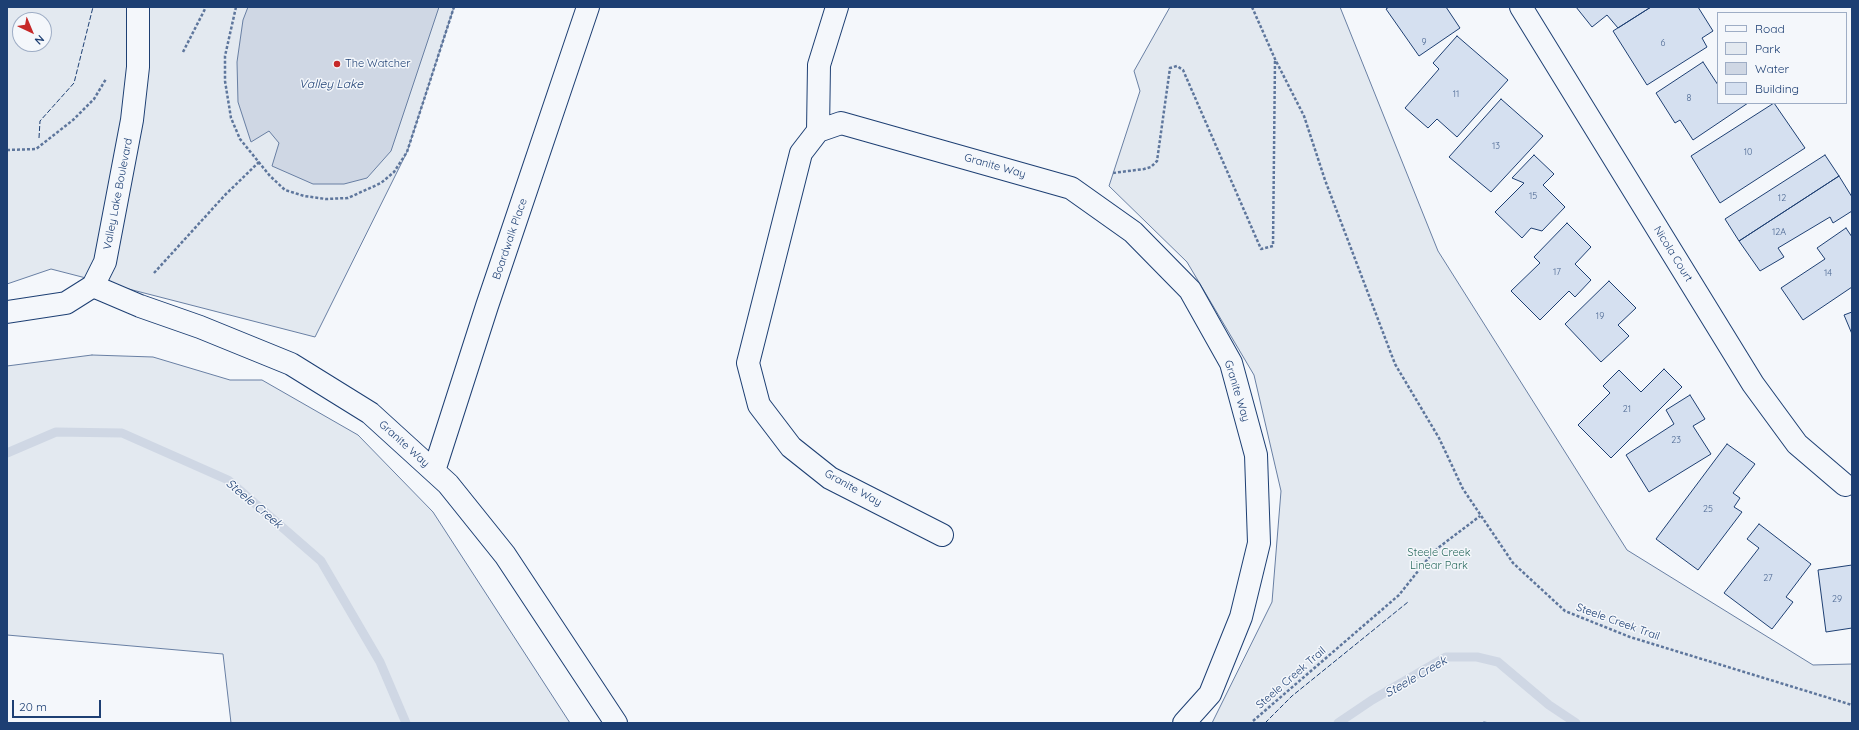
<!DOCTYPE html>
<html>
<head>
<meta charset="utf-8">
<style>
  body { margin:0 }
  #map { position:relative; width:1859px; height:730px; overflow:hidden; background:#f4f7fb; font-family:Quicksand,sans-serif }
  canvas { display:block }
  .frame { position:absolute; inset:0; border:8px solid #1d3f73; pointer-events:none }
  .legend { position:absolute; left:1717px; top:12px; width:130px; height:92px; box-sizing:border-box; background:#f4f7fb; border:1px solid #9eadc5; margin:0; padding:5px 7px; list-style:none; font-size:12px; color:#1d3f73 }
  .legend li { display:flex; align-items:center; gap:8px; height:20px }
  .legend b { width:20px; border:1px solid #9eadc5 }
  .north { position:absolute; left:12px; top:12px; width:40px; height:40px; box-sizing:border-box; background:#f4f7fb; border:1px solid #9eadc5; border-radius:50%; rotate:136deg; font-size:11px; font-weight:700; line-height:16px; text-align:center; color:#1d3f73 }
  .north::after { content:''; display:block; margin:auto; width:14px; height:18px; background:#c62828; clip-path:polygon(50% 0,100% 100%,50% 72%,0 100%) }
  .scale { position:absolute; left:12px; top:700px; width:89px; height:18px; box-sizing:border-box; border:2px solid #1d3f73; border-top:0; padding-left:5px; font-size:12px; line-height:14px; white-space:nowrap; color:#1d3f73; -webkit-text-stroke:3px #f4f7fb; paint-order:stroke }
</style>
</head>
<body>
<div id="map">
<canvas width="1859" height="730"></canvas>
<div class="frame"></div>
<ul class="legend">
<li><b style="height:5px;background:#f4f7fb"></b>Road</li>
<li><b style="height:11px;background:#e3e9f0"></b>Park</li>
<li><b style="height:11px;background:#cfd7e4"></b>Water</li>
<li><b style="height:11px;background:#d5e0f0"></b>Building</li>
</ul>
<div class="north">N</div>
<div class="scale">20 m</div>
</div>
<script>
const ctx = document.querySelector('canvas').getContext('2d');
ctx.lineJoin = 'round';
function fillPath(path, color) { ctx.fillStyle = color; ctx.fill(path, 'evenodd'); }
const poly = rows => new Path2D(rows.map(r => 'M' + r).join(''));
function strokePath(path, color, width, dash) { ctx.strokeStyle = color; ctx.lineWidth = width; ctx.lineCap = dash ? 'butt' : 'round'; ctx.setLineDash(dash || []); ctx.stroke(path); }
function write(font, color, halo, rows, align = 'center') {
  ctx.font = font + ' Quicksand,sans-serif'; ctx.lineWidth = 3; ctx.setLineDash([]); ctx.textBaseline = 'middle'; ctx.strokeStyle = halo; ctx.fillStyle = color; for (const [text, x, y, turn = 0] of rows) {
    ctx.save(); ctx.translate(x, y); ctx.rotate((+turn || 0) * Math.PI / 180); ctx.textAlign = isNaN(turn) ? turn : align; if (halo) ctx.strokeText(text, 0, 0); ctx.fillText(text, 0, 0); ctx.restore();
  }
}
const green = poly([
  [7,7,454,7,407,152,315,337,51,269,7,284,7,7],
  [20,20,44,20,44,44,20,44,20,20],
  [1170,7,1340,7,1438,251,1627,550,1813,665,1852,664,1852,723,1490,723,1484,722,1481,723,1212,723,1272,602,1281,491,1254,375,1187,262,1109,186,1140,91,1134,71,1170,7],
  [92,355,153,357,230,380,262,380,358,435,433,512,570,723,231,723,223,654,7,635,7,366,92,355]
]);
fillPath(green, '#e3e9f0');
strokePath(green, '#687fa3', 1);
const water = poly([
  [248,7,439,7,391,151,367,178,344,184,313,184,272,166,279,143,269,131,251,142,238,102,237,62,243,20,248,7]
]);
fillPath(water, '#cfd7e4');
strokePath(water, '#687fa3', 1);
strokePath(poly([
  [7,453,56,432,122,433,228,480,321,561,380,662,406,723],
  [1338,723,1372,700,1446,657,1477,657,1498,662,1549,705,1576,723]
]), '#cfd7e4', 9);
const building = poly([
  [1389,7,1446,7,1460,28,1419,56,1386,9,1389,7],
  [1576,7,1651,7,1618,28,1607,15,1592,27,1576,7],
  [1651,7,1698,7,1713,31,1702,38,1707,47,1647,85,1613,31,1651,7],
  [1457,36,1508,80,1457,137,1437,119,1428,128,1405,108,1439,69,1433,63,1457,36],
  [1703,62,1718,85,1718,103,1748,103,1693,140,1680,120,1675,123,1656,93,1703,62],
  [1501,99,1543,136,1491,192,1449,157,1501,99],
  [1774,103,1805,148,1720,203,1691,156,1774,103],
  [1534,155,1554,174,1543,185,1565,207,1542,231,1531,228,1522,238,1495,212,1524,183,1512,178,1534,155],
  [1825,155,1839,176,1739,241,1725,219,1825,155],
  [1839,176,1852,197,1852,211,1833,223,1830,217,1778,248,1784,257,1760,271,1739,241,1839,176],
  [1567,223,1591,247,1575,264,1591,280,1575,297,1569,291,1540,320,1511,291,1540,263,1534,257,1567,223],
  [1846,228,1852,237,1852,287,1803,320,1781,288,1825,259,1817,248,1846,228],
  [1609,281,1636,308,1618,325,1629,336,1601,362,1565,324,1609,281],
  [1852,312,1852,334,1844,315,1852,312],
  [1664,369,1682,387,1611,458,1578,425,1610,393,1603,386,1619,370,1641,392,1664,369],
  [1690,395,1705,419,1693,426,1711,454,1649,492,1626,455,1674,424,1666,410,1690,395],
  [1727,444,1755,464,1733,493,1740,498,1734,507,1742,512,1698,570,1656,539,1727,444],
  [1759,524,1811,564,1786,597,1793,602,1772,629,1724,593,1759,548,1747,539,1759,524],
  [1852,565,1852,628,1826,632,1818,570,1852,565]
]);
fillPath(building, '#d5e0f0');
strokePath(building, '#1d3f73', 1);
const minor = poly([
  [1521,7,1753,384,1797,444,1845,485],
  [818,131,819,65,837,7],
  [93,286,140,306,200,327,291,364,370,413,448,484,505,555,616,723],
  [7,312,66,303,93,286,105,262,132,120,138,67,138,7],
  [434,471,487,306,588,7],
  [942,535,830,478,791,447,759,405,748,363,801,153,818,131,841,123,1071,188,1133,232,1190,290,1231,363,1256,455,1259,543,1241,617,1210,694,1184,723]
]);
strokePath(minor, '#1d3f73', 24);
strokePath(poly([
  [236,7,225,56,225,81,231,118,240,139,270,176,285,190,304,196,326,199,348,198,381,183,394,172,407,152,454,7],
  [1252,7,1275,59,1304,116,1325,180,1395,364,1439,438,1463,489,1513,563,1565,611,1630,637,1852,705],
  [183,52,206,7],
  [7,150,36,149,73,120,94,99,106,79],
  [1113,173,1144,169,1151,167,1157,161,1170,68,1177,66,1183,70,1261,249,1273,246,1275,60],
  [154,273,225,195,259,162],
  [1253,721,1399,595,1434,551,1480,516]
]), '#5e769c', 2.5, [3, 2]);
strokePath(minor, '#f4f7fb', 22);
strokePath(poly([
  [39,138,40,121,74,83,93,7],
  [1265,723,1292,696,1408,602]
]), '#1d3f73', 1, [5, 2]);
for (const [x, y, r, color] of [
  [337,64,4,"#c62828"]
]) { const dot = new Path2D(); dot.arc(x, y, r, 0, 2 * Math.PI); ctx.fillStyle = color; ctx.fill(dot); strokePath(dot, '#f4f7fb', 1.5); }
write('9px', '#4b6792', null, [
  ["9",1424,42],
  ["6",1663,43],
  ["11",1456,94],
  ["8",1689,98],
  ["13",1496,146],
  ["10",1748,152],
  ["15",1533,196],
  ["12",1782,198],
  ["12A",1779,232],
  ["17",1557,272],
  ["14",1828,273],
  ["19",1600,316],
  ["21",1627,409],
  ["23",1676,440],
  ["25",1708,509],
  ["27",1768,578],
  ["29",1837,599]
]);
write('11px', '#1d3f73', '#f4f7fb', [
  ["The Watcher",345,64]
], 'left');
write('11px', '#1d3f73', '#f4f7fb', [
  ["Granite Way",995,166,16],
  ["Valley Lake Boulevard",118,194,-79],
  ["Boardwalk Place",510,239,-71],
  ["Nicola Court",1673,254,58],
  ["Granite Way",1237,391,73],
  ["Granite Way",404,444,42],
  ["Granite Way",853,488,29],
  ["Steele Creek Trail",1618,622,20],
  ["Steele Creek Trail",1291,678,-41]
]);
write('11px', '#2c6c60', '#f4f7fb', [
  ["Steele Creek",1439,553],
  ["Linear Park",1439,566]
]);
write('italic 12px', '#1d3f73', '#f4f7fb', [
  ["Valley Lake",331,84],
  ["Steele Creek",254,504,40],
  ["Steele Creek",1416,677,-30]
]);
</script>
</body>
</html>
